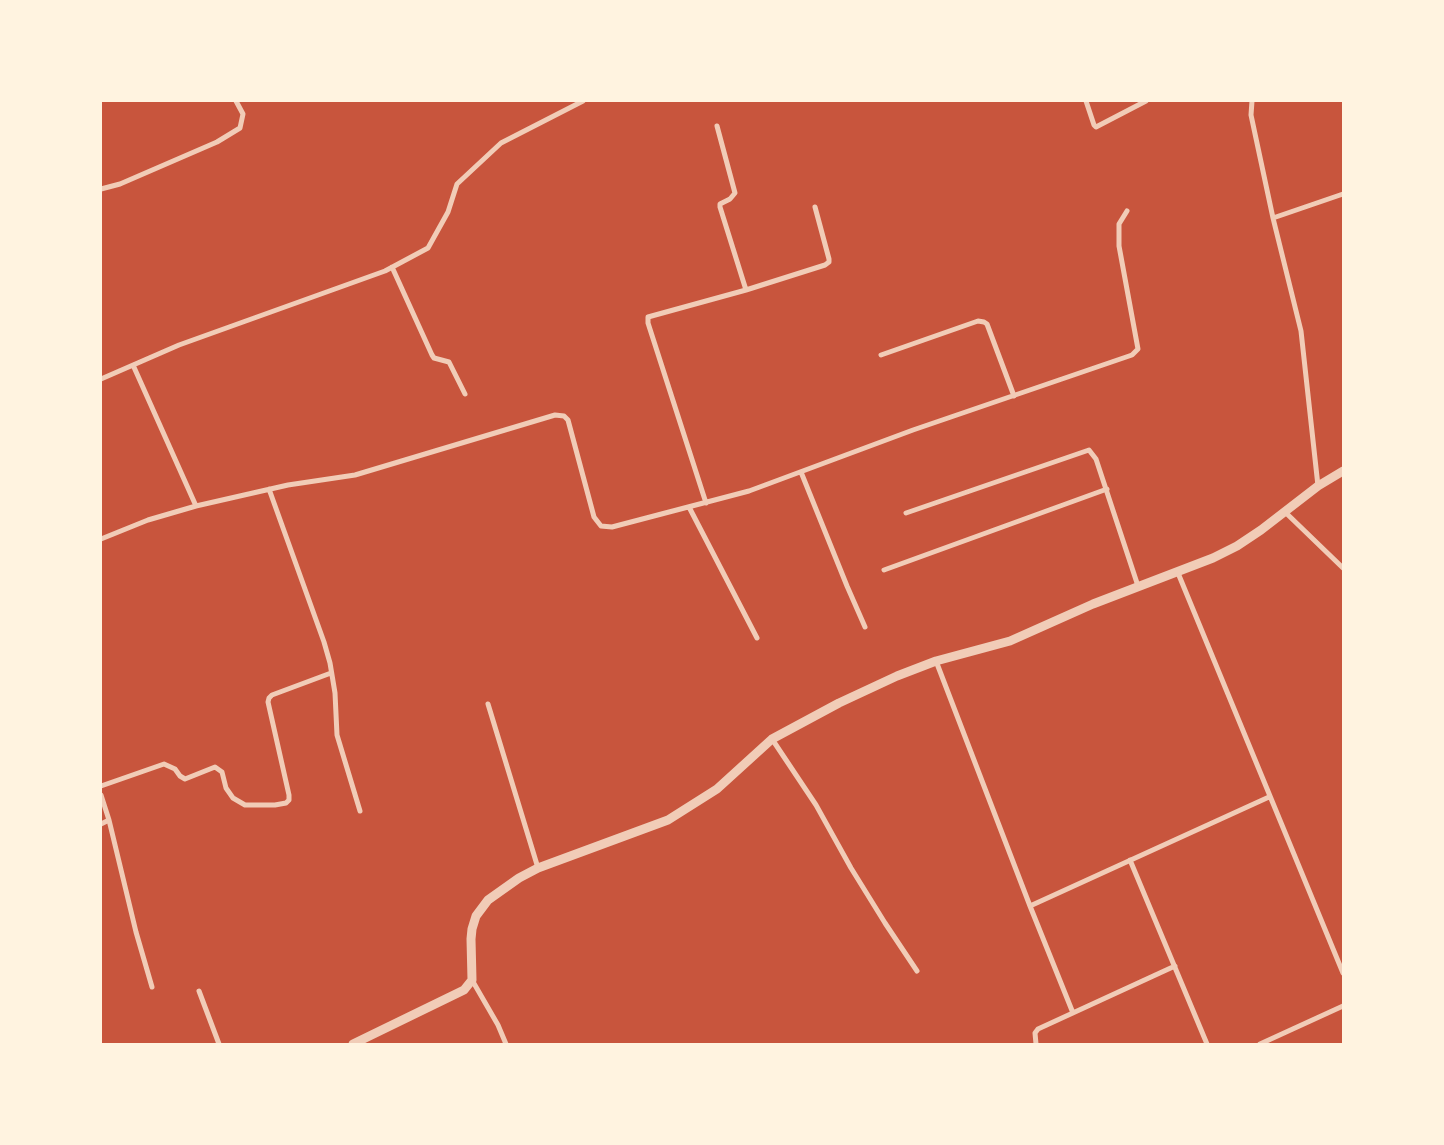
<!DOCTYPE html>
<html>
<head>
<meta charset="utf-8">
<style>
  body { margin:0 }
  #map { position:relative; width:1444px; height:1145px; overflow:hidden; background:#c8553d; font-family:"PT Sans Narrow",sans-serif }
  canvas { display:block }
  .frame { position:absolute; inset:0; border:102px solid #fff3e0; pointer-events:none }
</style>
</head>
<body>
<div id="map">
<canvas width="1444" height="1145"></canvas>
<div class="frame"></div>
</div>
<script>
const ctx = document.querySelector('canvas').getContext('2d');
ctx.lineJoin = 'round';
const poly = rows => new Path2D(rows.map(r => 'M' + r).join(''));
function strokePath(path, color, width, dash) { ctx.strokeStyle = color; ctx.lineWidth = width; ctx.lineCap = dash ? 'butt' : 'round'; ctx.setLineDash(dash || []); ctx.stroke(path); }
strokePath(poly([
  [1086,101,1094,125,1096,127,1146,101],
  [1252,101,1251,115,1273,218,1301,331,1318,486],
  [717,126,735,193,730,199,720,204,720,207,746,290],
  [101,189,120,184,217,142,240,128,243,114,236,101],
  [1273,218,1343,194],
  [392,267,432,355,434,358,449,362,465,394],
  [881,355,978,321,984,322,987,324,1014,396],
  [133,365,196,506],
  [101,379,179,345,385,271,428,248,448,212,457,184,501,143,583,101],
  [801,472,847,586,865,627],
  [269,489,324,642,330,663,335,693,337,735,360,811],
  [706,503,648,323,648,317,746,290,825,265,829,262,829,259,815,207],
  [689,507,757,638],
  [1285,512,1343,568],
  [906,513,1089,450,1096,459,1138,586],
  [101,539,148,520,196,506,288,485,355,475,555,415,564,416,568,420,594,517,601,526,612,527,749,491,913,430,1132,355,1138,349,1119,246,1119,224,1127,211],
  [884,570,1107,489],
  [1178,573,1343,973],
  [936,661,1030,906,1073,1013],
  [488,704,538,868],
  [772,739,816,805,851,868,885,923,917,971],
  [101,786,164,764,175,769,180,776,185,779,215,767,222,772,226,788,233,798,245,805,275,805,286,803,289,800,289,795,268,702,269,698,272,695,331,673],
  [101,795,109,820,101,824],
  [109,820,136,932,152,987],
  [1130,860,1207,1044],
  [1030,906,1269,797],
  [472,980,498,1025,506,1044],
  [199,991,219,1044],
  [1036,1044,1035,1033,1038,1029,1175,966],
  [1260,1044,1343,1006]
]), '#f1ccb7', 5);
strokePath(poly([
  [353,1044,464,990,472,980,471,939,472,929,476,916,488,900,519,878,538,868,668,820,717,789,772,739,839,703,897,676,936,661,1010,641,1093,604,1213,558,1237,546,1261,530,1318,486,1343,471]
]), '#f1ccb7', 9);
</script>
</body>
</html>
